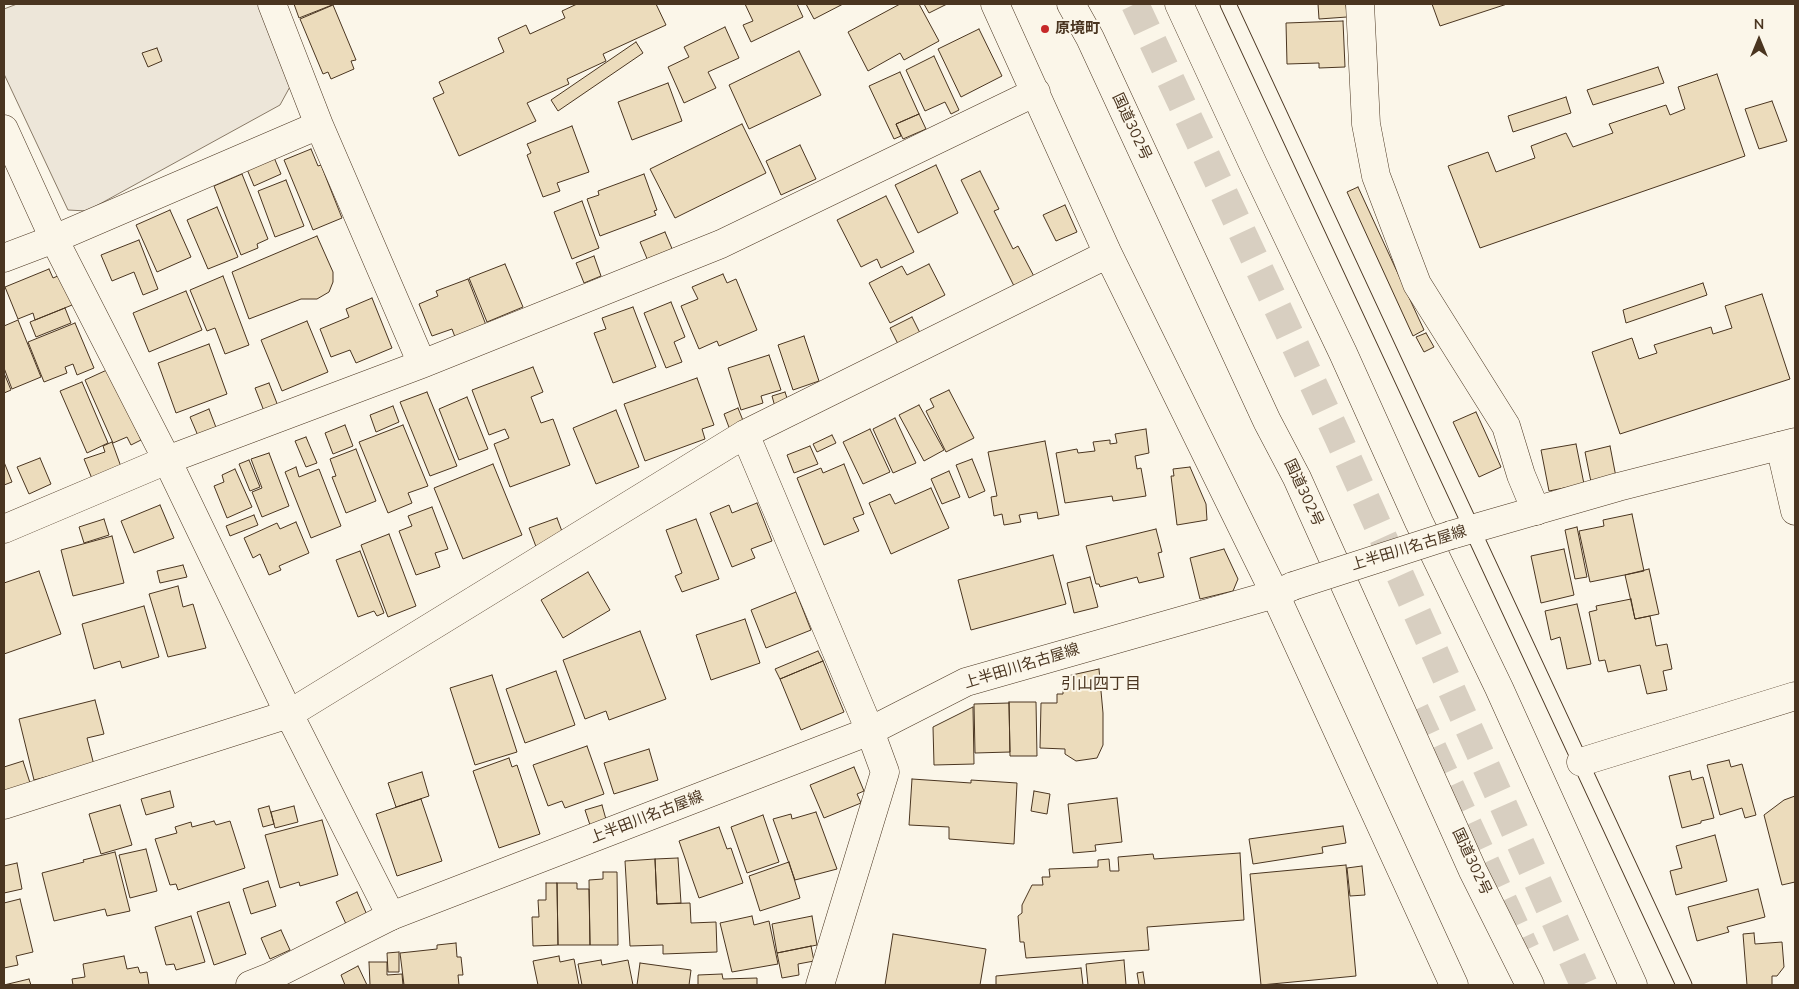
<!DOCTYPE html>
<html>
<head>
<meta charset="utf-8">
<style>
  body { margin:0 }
  #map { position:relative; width:1799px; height:989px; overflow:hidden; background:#fbf6e9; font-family:"Nunito Sans",sans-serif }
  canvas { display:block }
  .frame { position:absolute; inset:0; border:5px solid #4a3520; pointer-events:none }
  .north { position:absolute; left:1734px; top:15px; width:50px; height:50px; -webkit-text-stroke:4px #fbf6e9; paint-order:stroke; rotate:0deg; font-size:14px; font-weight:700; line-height:20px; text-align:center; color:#4a3520 }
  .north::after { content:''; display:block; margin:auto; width:18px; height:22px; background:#4a3520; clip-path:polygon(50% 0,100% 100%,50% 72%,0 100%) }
</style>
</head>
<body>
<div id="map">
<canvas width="1799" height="989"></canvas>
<div class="frame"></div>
<div class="north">N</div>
</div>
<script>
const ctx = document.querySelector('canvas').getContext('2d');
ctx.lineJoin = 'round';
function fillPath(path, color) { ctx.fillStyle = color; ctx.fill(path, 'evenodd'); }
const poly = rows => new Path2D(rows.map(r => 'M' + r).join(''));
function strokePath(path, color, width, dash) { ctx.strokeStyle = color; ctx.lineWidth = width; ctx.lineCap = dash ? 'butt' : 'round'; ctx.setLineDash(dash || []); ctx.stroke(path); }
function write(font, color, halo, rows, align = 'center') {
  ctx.font = font + ' "Nunito Sans","Noto Sans JP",sans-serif'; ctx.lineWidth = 4; ctx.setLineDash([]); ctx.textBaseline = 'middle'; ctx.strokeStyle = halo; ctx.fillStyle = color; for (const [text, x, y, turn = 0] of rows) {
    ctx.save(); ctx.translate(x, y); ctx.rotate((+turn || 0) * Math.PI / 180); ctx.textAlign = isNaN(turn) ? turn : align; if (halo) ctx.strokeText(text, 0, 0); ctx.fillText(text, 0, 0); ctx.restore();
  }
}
const green = poly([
  [17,4,260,4,292,83,280,105,87,211,68,210,4,74,4,9,17,4]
]);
fillPath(green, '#ede6d9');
strokePath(green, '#887966', 1);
const building = poly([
  [294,4,332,4,332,5,299,18,294,4],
  [577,4,656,4,666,25,603,54,606,61,567,79,569,84,527,103,536,121,459,156,433,98,444,93,439,82,504,52,498,38,526,25,530,34,565,18,562,11,577,4],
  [745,4,797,4,803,17,751,42,743,25,753,21,745,4],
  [806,4,843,4,814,19,806,4],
  [900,4,919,4,939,41,904,60,900,53,868,71,848,32,900,4],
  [924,4,947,4,929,13,924,4],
  [1318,4,1346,4,1347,17,1319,19,1318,4],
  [1432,4,1507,4,1440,26,1432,4],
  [333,5,356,60,351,61,354,69,331,79,328,72,323,74,300,19,333,5],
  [1343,21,1345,67,1319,68,1319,63,1287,64,1286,23,1343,21],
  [725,27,739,58,708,72,716,88,684,103,668,67,689,57,684,47,725,27],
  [979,29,1002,76,961,97,938,49,979,29],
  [636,42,643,53,558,111,551,100,636,42],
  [157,48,162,61,148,67,142,53,157,48],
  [799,51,821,95,749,129,729,85,799,51],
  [934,56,959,110,951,114,945,102,925,111,906,70,934,56],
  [1658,67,1664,83,1593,105,1587,90,1658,67],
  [900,72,919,114,896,124,901,136,894,139,869,86,900,72],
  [1717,74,1745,156,1480,248,1448,166,1488,152,1496,172,1535,158,1531,146,1566,133,1573,147,1613,133,1609,124,1666,105,1670,115,1685,109,1678,87,1717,74],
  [668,83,682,121,632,140,618,102,668,83],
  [1566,97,1571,113,1513,132,1508,116,1566,97],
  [1772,101,1787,141,1759,149,1745,109,1772,101],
  [919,114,926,129,903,139,896,124,919,114],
  [742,124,766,173,675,218,650,169,742,124],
  [572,126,589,172,557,183,560,191,543,197,527,155,531,153,527,144,572,126],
  [800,145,816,179,781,195,766,161,800,145],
  [270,148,281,174,254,186,244,162,270,148],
  [311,149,318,166,321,165,342,218,313,230,284,160,311,149],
  [936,165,958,213,918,233,895,185,936,165],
  [980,171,999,209,994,211,1013,249,1018,246,1038,284,1018,294,961,180,980,171],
  [242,174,268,239,257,244,258,248,241,255,214,186,242,174],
  [644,174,657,210,654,211,656,215,600,236,587,199,599,195,598,191,644,174],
  [286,180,304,226,275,237,258,191,286,180],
  [1358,187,1424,330,1413,336,1347,192,1358,187],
  [886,196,914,252,881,268,877,259,861,267,837,220,886,196],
  [582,201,599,248,572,259,554,212,582,201],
  [1065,205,1077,232,1056,241,1043,215,1065,205],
  [217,207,238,257,208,269,187,220,217,207],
  [170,210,191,257,157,272,136,225,170,210],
  [665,232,673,251,648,261,640,242,665,232],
  [317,236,333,272,333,282,329,292,317,299,301,299,249,319,232,272,317,236],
  [139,240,158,289,143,295,134,272,112,281,101,255,139,240],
  [594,256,601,276,584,283,576,263,594,256],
  [505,264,523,307,487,322,469,278,505,264],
  [929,264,945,295,890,323,869,283,902,266,907,275,929,264],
  [49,269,53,278,65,273,77,303,35,320,33,313,18,319,5,287,49,269],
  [723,274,727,283,736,279,757,330,719,346,717,341,699,349,681,306,698,299,692,287,723,274],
  [223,276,249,345,225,354,215,328,207,331,190,290,223,276],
  [468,279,486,325,455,337,452,329,432,336,419,304,438,296,436,291,468,279],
  [1703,283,1707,295,1626,323,1623,310,1703,283],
  [186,291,202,330,149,352,133,313,186,291],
  [1762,294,1790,379,1620,434,1592,352,1632,338,1639,359,1657,353,1654,345,1711,327,1713,334,1732,328,1725,306,1762,294],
  [372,298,392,348,356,363,350,350,331,357,320,329,349,317,346,309,372,298],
  [671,302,685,337,674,342,682,362,666,368,644,313,671,302],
  [633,307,656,367,613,383,594,333,606,329,602,318,633,307],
  [65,308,71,323,36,337,30,322,65,308],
  [912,317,924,341,902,352,890,328,912,317],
  [18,320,41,377,12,389,4,368,4,326,18,320],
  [307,321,328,372,282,391,261,340,307,321],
  [75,323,94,368,77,375,73,364,65,367,67,373,44,382,28,342,75,323],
  [1426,333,1434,347,1424,352,1416,337,1426,333],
  [804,336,819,381,793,390,778,345,804,336],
  [209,344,227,394,176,413,158,363,209,344],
  [769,355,781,390,761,396,763,403,741,410,728,368,769,355],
  [533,367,543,392,531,397,541,423,553,419,570,465,510,487,494,444,509,438,505,429,489,435,472,390,533,367],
  [109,369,141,440,131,445,127,437,113,443,85,380,109,369],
  [4,373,11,390,4,393,4,373],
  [697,378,714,425,702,429,705,439,645,461,624,404,697,378],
  [82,382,108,443,87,453,60,391,82,382],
  [269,383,278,406,264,411,255,388,269,383],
  [949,390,974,438,946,452,926,411,934,407,930,399,949,390],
  [427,392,457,466,430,476,400,402,427,392],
  [785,392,791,410,777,414,772,396,785,392],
  [467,397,488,449,459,460,439,409,467,397],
  [919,405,944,450,924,461,899,415,919,405],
  [393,406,399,422,376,432,370,415,393,406],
  [738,408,748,433,733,438,724,414,738,408],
  [209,409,217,430,199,438,190,417,209,409],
  [616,410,639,467,596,484,573,428,616,410],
  [1476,412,1501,467,1479,477,1453,422,1476,412],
  [895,418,916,463,893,473,873,429,895,418],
  [345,425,353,446,333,454,325,433,345,425],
  [403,425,428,486,408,493,412,503,388,513,359,442,403,425],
  [870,429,890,472,863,484,843,442,870,429],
  [1146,429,1149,453,1135,456,1137,469,1141,468,1146,496,1113,501,1112,496,1065,503,1056,453,1077,449,1078,453,1095,451,1093,442,1110,440,1110,444,1117,443,1115,434,1146,429],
  [832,435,836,443,817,452,813,444,832,435],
  [306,437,317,463,306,467,295,441,306,437],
  [1045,441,1059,515,1038,519,1037,512,1019,515,1021,522,1004,525,1002,514,994,516,991,497,997,496,988,452,1045,441],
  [112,442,124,475,95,486,84,459,105,452,103,446,112,442],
  [1576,444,1584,484,1549,491,1541,450,1576,444],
  [810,446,818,464,794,473,787,455,810,446],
  [1610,446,1616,477,1591,482,1585,452,1610,446],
  [356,449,376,501,346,513,332,477,336,476,330,459,356,449],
  [269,453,289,506,262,517,252,492,262,488,251,459,269,453],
  [40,458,51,484,29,494,17,467,40,458],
  [972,459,985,491,969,498,956,465,972,459],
  [249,460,260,487,250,491,239,464,249,460],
  [4,462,12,482,4,485,4,462],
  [493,464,522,535,463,559,434,488,493,464],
  [844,464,864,514,853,518,859,531,824,545,797,478,821,468,823,473,844,464],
  [296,467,299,477,319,469,341,526,311,538,285,472,296,467],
  [1190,467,1206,504,1207,520,1177,525,1171,476,1174,476,1173,469,1190,467],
  [235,469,252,507,227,518,214,486,224,482,222,475,235,469],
  [949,471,960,497,942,504,931,479,949,471],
  [931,488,949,528,891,554,869,503,890,494,895,504,931,488],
  [757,503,772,541,751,549,755,558,732,567,710,513,729,505,732,513,757,503],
  [160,505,174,538,134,553,121,521,160,505],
  [432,507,448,549,435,553,440,567,416,575,399,531,412,526,408,516,432,507],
  [1632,514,1644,571,1590,582,1579,531,1604,526,1603,520,1632,514],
  [254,515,258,525,230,536,226,526,254,515],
  [557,518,566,542,538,552,529,528,557,518],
  [104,519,109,535,84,543,79,527,104,519],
  [696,519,719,579,682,592,675,576,682,573,666,530,696,519],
  [296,522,309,553,279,566,281,570,269,575,260,554,253,558,244,538,277,523,280,529,296,522],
  [1577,527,1587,577,1575,579,1565,530,1577,527],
  [1156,529,1162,552,1158,553,1164,577,1139,583,1137,577,1100,587,1099,584,1096,584,1086,546,1156,529],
  [389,534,416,606,388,617,361,545,389,534],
  [112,536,124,583,73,596,61,550,112,536],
  [1224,549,1238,579,1233,591,1200,599,1190,558,1224,549],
  [1564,549,1574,595,1541,603,1531,556,1564,549],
  [360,551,384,613,377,616,374,611,358,617,336,560,360,551],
  [1053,555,1066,604,971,630,958,580,1053,555],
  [183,565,187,577,160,583,157,571,183,565],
  [1649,569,1659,614,1635,619,1625,575,1649,569],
  [39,571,61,634,4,654,4,583,39,571],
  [588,572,610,610,563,638,541,600,588,572],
  [1090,577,1098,607,1074,613,1067,583,1090,577],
  [178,586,183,607,193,604,206,648,168,657,149,594,178,586],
  [796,592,811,630,766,648,751,610,796,592],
  [1631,599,1635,619,1650,616,1656,646,1667,644,1672,669,1663,671,1667,690,1647,694,1640,665,1608,672,1605,660,1599,661,1589,612,1597,610,1596,606,1631,599],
  [1577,604,1591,664,1567,669,1560,637,1551,640,1545,611,1577,604],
  [144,606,159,657,122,668,120,661,94,669,82,624,144,606],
  [745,619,760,663,711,680,696,635,745,619],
  [640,631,666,699,609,720,606,711,585,719,563,660,640,631],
  [818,651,823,661,780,679,775,669,818,651],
  [823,661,844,712,801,730,780,679,823,661],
  [1099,669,1103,713,1103,745,1097,758,1076,761,1065,754,1065,749,1040,748,1041,703,1057,703,1057,694,1063,694,1063,677,1099,669],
  [556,671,575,725,525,743,506,689,556,671],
  [492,675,517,752,475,765,450,688,492,675],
  [95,700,104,734,87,738,94,765,34,780,19,719,95,700],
  [1009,702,1036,702,1037,756,1010,756,1009,702],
  [1009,703,1010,752,975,753,974,704,1009,703],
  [973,707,974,764,934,765,933,727,973,707],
  [587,746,604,794,565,808,562,801,548,806,533,765,587,746],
  [649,749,658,780,614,794,604,763,649,749],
  [509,758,512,767,517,765,540,834,499,848,473,771,509,758],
  [1729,760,1731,767,1742,764,1756,815,1745,818,1742,808,1720,815,1707,765,1729,760],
  [23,761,32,789,4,798,4,767,23,761],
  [854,767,864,791,857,794,861,803,824,818,810,785,854,767],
  [1690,771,1692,780,1703,777,1714,818,1701,821,1701,823,1682,828,1669,776,1690,771],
  [422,772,429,796,396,807,388,783,422,772],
  [912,779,971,783,971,780,1017,783,1014,844,949,839,949,827,909,825,912,779],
  [170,791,174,807,146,815,141,799,170,791],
  [1034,791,1050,794,1047,814,1031,811,1034,791],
  [1795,796,1795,882,1782,885,1764,815,1784,800,1795,796],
  [1117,798,1122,842,1095,845,1096,851,1073,853,1068,804,1117,798],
  [421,799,442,861,397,876,376,814,421,799],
  [120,805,132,845,101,854,89,814,120,805],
  [602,805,607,823,591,828,585,810,602,805],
  [269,806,274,824,263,827,258,809,269,806],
  [294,806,298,822,275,828,271,812,294,806],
  [816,812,837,869,795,880,773,819,791,814,792,819,816,812],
  [763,815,779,862,747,873,731,827,763,815],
  [322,820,338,875,300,886,299,882,280,888,265,835,322,820],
  [214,821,216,825,230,821,245,868,178,890,176,884,170,885,155,839,177,833,175,827,191,822,192,827,214,821],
  [1343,826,1346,843,1322,847,1323,853,1253,864,1249,839,1343,826],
  [719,827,727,849,731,848,743,883,699,898,679,841,719,827],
  [1715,835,1727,881,1676,895,1670,871,1682,868,1676,846,1715,835],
  [146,849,157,891,130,898,119,855,146,849],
  [115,852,130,911,107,916,105,909,54,921,42,873,84,862,83,860,115,852],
  [1240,853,1244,920,1147,927,1149,950,1026,958,1024,942,1020,942,1018,916,1022,913,1022,905,1032,885,1043,885,1042,877,1050,877,1049,869,1098,867,1098,860,1109,859,1110,871,1119,871,1118,857,1153,854,1154,859,1240,853],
  [678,858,681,903,657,904,655,859,678,858],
  [655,859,657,904,690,903,691,923,716,922,717,952,663,954,663,945,630,946,625,861,655,859],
  [789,862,800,898,760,911,749,876,789,862],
  [17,863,22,889,4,893,4,866,17,863],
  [1346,865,1356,976,1261,985,1250,874,1346,865],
  [1362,866,1365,895,1350,896,1347,868,1362,866],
  [603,872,617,872,618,945,590,945,589,880,603,879,603,872],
  [268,881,276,906,251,914,243,889,268,881],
  [546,883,557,883,558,945,533,946,532,917,539,917,538,900,546,900,546,883],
  [557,883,577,883,577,889,589,889,590,945,558,945,557,883],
  [1758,889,1765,917,1727,927,1729,932,1697,941,1688,907,1758,889],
  [357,892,367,915,346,924,336,902,357,892],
  [20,899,33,952,16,956,18,965,4,968,4,903,20,899],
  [229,902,246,954,214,965,197,912,229,902],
  [191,916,205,962,176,970,174,964,166,965,155,927,191,916],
  [752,916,754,925,769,921,778,964,732,972,720,923,752,916],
  [812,916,817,945,777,953,772,924,812,916],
  [281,930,290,950,270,959,261,938,281,930],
  [1754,933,1755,944,1782,942,1784,967,1777,976,1772,976,1772,985,1747,985,1743,934,1754,933],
  [893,934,986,949,980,985,885,985,893,934],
  [456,943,457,957,461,957,463,975,458,975,459,985,404,985,400,953,437,949,437,945,456,943],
  [811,946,814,961,798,964,799,975,782,978,777,953,811,946],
  [399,952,399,972,388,972,387,953,399,952],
  [124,956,127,969,138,967,140,973,147,972,149,985,73,985,72,979,85,977,83,964,124,956],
  [559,956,560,962,574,959,579,985,538,985,533,961,559,956],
  [601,960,602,965,628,960,633,985,582,985,578,964,601,960],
  [1124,960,1126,985,1088,985,1086,964,1124,960],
  [369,962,387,962,387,975,402,974,403,985,370,985,369,962],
  [640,963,691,970,689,985,637,985,640,963],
  [358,966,367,985,345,985,341,975,358,966],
  [1081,968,1083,985,996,985,996,976,1081,968],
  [1143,972,1145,985,1139,985,1137,973,1143,972],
  [722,974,723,979,757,978,757,985,698,985,698,975,722,974],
  [29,979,31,985,4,985,29,979]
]);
fillPath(building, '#ecdcbc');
strokePath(building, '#4a3520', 1);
strokePath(poly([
  [1135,4,1338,437,1584,985],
  [1415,710,1526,950]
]), '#d8cfc1', 28, [28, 14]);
const service = poly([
  [1228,4,1684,985]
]);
const minor = poly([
  [272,4,319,125,422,364],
  [995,4,1108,254,1275,594,1454,985],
  [1360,4,1366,124,1376,176,1417,284,1506,426,1521,475,1536,511],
  [4,129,54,239,167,460,289,714,391,916],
  [4,258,54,239,319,125],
  [745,434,870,731,885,772,820,985],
  [1780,446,1795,511],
  [4,529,167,460,422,364,721,244,1036,92],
  [1581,762,1795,696],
  [4,805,289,714,745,434,1108,254]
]);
const secondary = poly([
  [1451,535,1618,487,1795,442],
  [250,985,270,977,391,916,870,731,966,682,1275,594,1293,586]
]);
const trunk = poly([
  [1071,4,1090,38,1267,421,1297,478,1473,871,1530,985],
  [1179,4,1253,164,1343,353,1419,522,1499,688,1633,985]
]);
strokePath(service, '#4a3520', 17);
strokePath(minor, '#4a3520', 29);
strokePath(secondary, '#4a3520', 29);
strokePath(trunk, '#4a3520', 29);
strokePath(service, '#fbf6e9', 15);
strokePath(minor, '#fbf6e9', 28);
strokePath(secondary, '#fbf6e9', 28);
strokePath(trunk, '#fbf6e9', 28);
const secondaryBridge = poly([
  [1293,586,1451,535]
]);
strokePath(secondaryBridge, '#4a3520', 29, []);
strokePath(secondaryBridge, '#fbf6e9', 28);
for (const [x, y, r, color] of [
  [1045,29,5,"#c62828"]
]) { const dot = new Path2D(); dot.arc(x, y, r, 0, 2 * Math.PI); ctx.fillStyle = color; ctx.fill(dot); strokePath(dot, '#fbf6e9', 2); }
write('bold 15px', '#4a3520', '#fbf6e9', [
  ["原境町",1055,29]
], 'left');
write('15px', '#4a3520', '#fbf6e9', [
  ["国道302号",1131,127,65],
  ["国道302号",1303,493,65],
  ["上半田川名古屋線",1409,549,-17],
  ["上半田川名古屋線",1022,667,-17],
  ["上半田川名古屋線",647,818,-21],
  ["国道302号",1471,862,65]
]);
write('16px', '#4a3520', '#fbf6e9', [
  ["引山四丁目",1101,685]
]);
</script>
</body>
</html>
